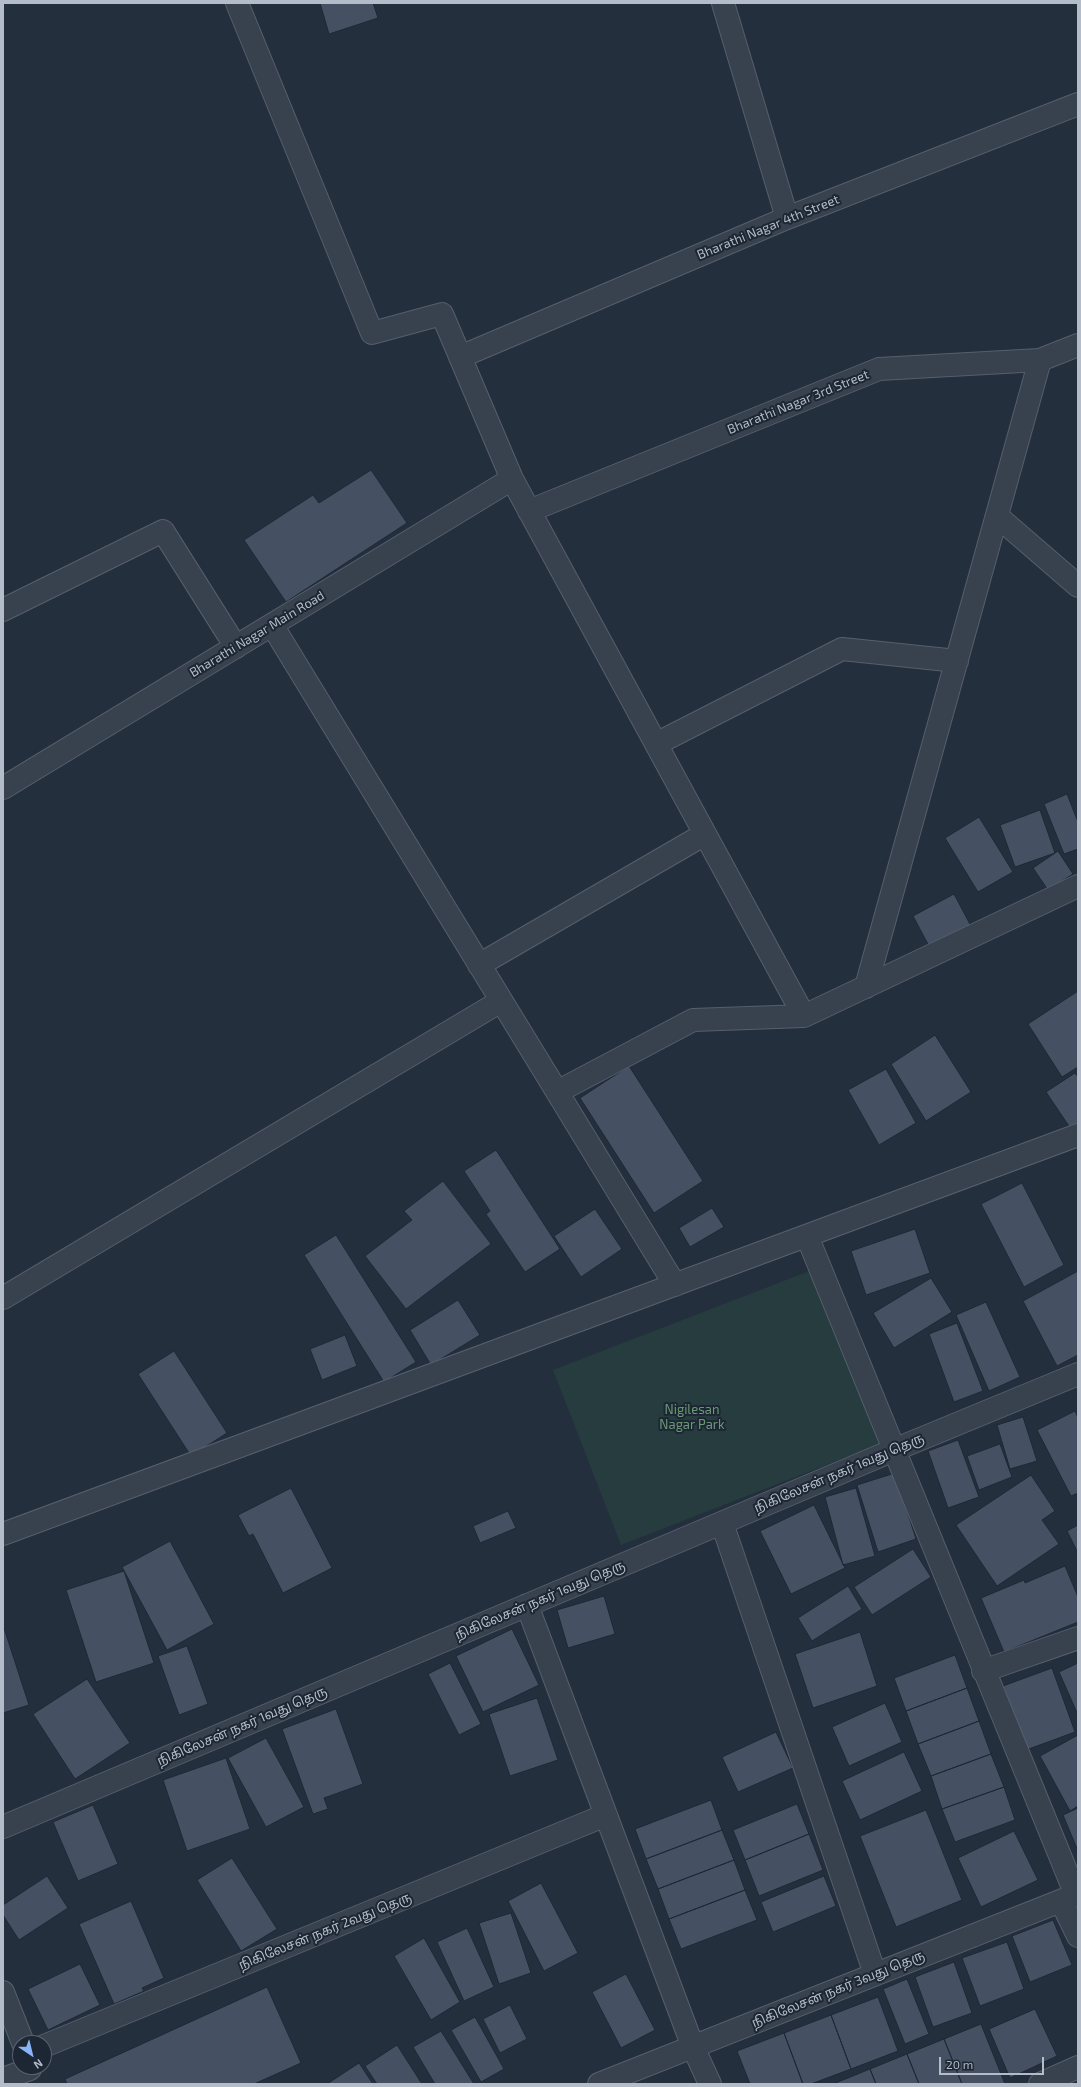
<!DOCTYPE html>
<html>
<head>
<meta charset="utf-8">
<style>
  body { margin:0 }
  #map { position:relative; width:1081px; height:2087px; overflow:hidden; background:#242f3e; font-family:"Exo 2",sans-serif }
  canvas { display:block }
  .frame { position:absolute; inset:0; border:4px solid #b4bcc9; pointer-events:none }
  .north { position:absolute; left:12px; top:2035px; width:40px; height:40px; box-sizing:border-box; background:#1d2633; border:1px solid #59626f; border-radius:50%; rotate:145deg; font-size:11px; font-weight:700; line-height:16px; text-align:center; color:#b4bcc9 }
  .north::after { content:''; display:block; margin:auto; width:14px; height:18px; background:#8ab4f8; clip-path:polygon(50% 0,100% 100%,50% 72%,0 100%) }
  .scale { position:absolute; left:939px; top:2057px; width:105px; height:18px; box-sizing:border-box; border:2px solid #b4bcc9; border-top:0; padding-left:5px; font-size:12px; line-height:14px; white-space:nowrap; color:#b4bcc9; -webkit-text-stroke:3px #1d2633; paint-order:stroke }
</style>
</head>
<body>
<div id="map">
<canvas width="1081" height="2087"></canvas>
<div class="frame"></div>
<div class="north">N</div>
<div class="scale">20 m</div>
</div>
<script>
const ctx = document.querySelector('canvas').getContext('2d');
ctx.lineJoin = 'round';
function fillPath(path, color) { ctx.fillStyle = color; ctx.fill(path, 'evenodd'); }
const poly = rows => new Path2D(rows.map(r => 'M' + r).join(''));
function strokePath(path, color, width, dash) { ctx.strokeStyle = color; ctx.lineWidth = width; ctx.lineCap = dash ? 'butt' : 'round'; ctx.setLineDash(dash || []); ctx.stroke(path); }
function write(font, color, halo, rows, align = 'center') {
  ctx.font = font + ' "Exo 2","Noto Sans Tamil",sans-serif'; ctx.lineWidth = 4; ctx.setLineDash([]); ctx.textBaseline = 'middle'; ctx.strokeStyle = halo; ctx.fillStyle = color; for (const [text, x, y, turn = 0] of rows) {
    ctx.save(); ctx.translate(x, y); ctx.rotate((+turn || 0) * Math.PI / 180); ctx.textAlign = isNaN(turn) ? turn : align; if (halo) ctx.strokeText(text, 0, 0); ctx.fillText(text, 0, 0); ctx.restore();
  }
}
fillPath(poly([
  [812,1270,880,1444,621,1545,553,1370]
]), '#263c3f');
const building = poly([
  [320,3,373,3,378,18,329,34,320,3],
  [371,470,407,523,286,602,244,540,313,495,319,503,371,470],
  [1067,794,1078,822,1078,849,1064,854,1044,804,1067,794],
  [1040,810,1055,853,1015,867,1000,825,1040,810],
  [979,817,1013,872,978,892,945,838,979,817],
  [1058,851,1073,874,1048,890,1033,868,1058,851],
  [954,894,971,926,930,948,913,916,954,894],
  [1078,991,1078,1067,1062,1077,1028,1024,1078,991],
  [935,1035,971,1092,926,1121,891,1064,935,1035],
  [629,1066,703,1181,654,1213,580,1098,629,1066],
  [886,1069,916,1123,879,1145,848,1090,886,1069],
  [1075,1073,1078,1077,1078,1133,1075,1135,1046,1092,1075,1073],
  [496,1150,560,1249,525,1272,486,1214,490,1211,464,1171,496,1150],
  [443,1181,491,1244,406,1309,365,1256,412,1220,404,1211,443,1181],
  [1022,1183,1064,1265,1024,1287,981,1204,1022,1183],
  [712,1208,724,1227,690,1247,679,1228,712,1208],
  [595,1209,622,1249,581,1277,554,1236,595,1209],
  [915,1229,930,1273,866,1295,851,1251,915,1229],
  [336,1235,416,1362,384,1382,304,1255,336,1235],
  [1078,1271,1078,1355,1057,1366,1023,1301,1078,1271],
  [931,1278,952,1312,894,1348,873,1313,931,1278],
  [458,1300,480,1335,431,1365,410,1330,458,1300],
  [986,1302,1020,1377,989,1391,956,1315,986,1302],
  [957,1323,983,1391,954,1402,929,1334,957,1323],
  [345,1335,357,1366,322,1380,310,1349,345,1335],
  [174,1351,227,1433,191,1456,138,1374,174,1351],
  [1075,1411,1078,1418,1078,1493,1071,1496,1037,1430,1075,1411],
  [1023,1417,1037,1461,1010,1469,997,1425,1023,1417],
  [958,1440,979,1497,948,1508,928,1451,958,1440],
  [1000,1444,1012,1477,979,1490,967,1456,1000,1444],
  [895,1473,916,1539,878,1552,857,1485,895,1473],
  [1031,1475,1055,1511,1042,1520,1059,1544,997,1586,956,1525,1031,1475],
  [291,1488,332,1568,283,1593,253,1534,249,1536,238,1515,291,1488],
  [856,1488,875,1556,843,1565,825,1497,856,1488],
  [814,1505,845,1568,791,1594,760,1531,814,1505],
  [508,1511,516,1528,480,1543,473,1526,508,1511],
  [1078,1525,1078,1553,1067,1531,1078,1525],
  [170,1541,214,1624,167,1650,122,1567,170,1541],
  [913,1549,931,1577,872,1615,854,1587,913,1549],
  [1065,1566,1078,1597,1078,1622,1004,1652,981,1598,1024,1580,1025,1583,1065,1566],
  [124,1571,154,1663,96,1682,66,1590,124,1571],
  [848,1586,862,1609,812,1641,798,1618,848,1586],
  [604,1596,615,1634,568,1648,557,1610,604,1596],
  [3,1625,29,1705,3,1713,3,1625],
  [512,1629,539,1685,483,1712,456,1656,512,1629],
  [860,1632,877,1686,813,1708,795,1654,860,1632],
  [187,1646,208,1704,179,1715,158,1656,187,1646],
  [955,1655,967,1688,906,1711,894,1678,955,1655],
  [450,1663,481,1724,459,1735,428,1674,450,1663],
  [1078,1663,1078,1715,1059,1672,1078,1663],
  [1052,1668,1075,1732,1026,1750,1003,1686,1052,1668],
  [87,1679,130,1743,75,1779,33,1714,87,1679],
  [967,1688,979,1721,918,1744,906,1711,967,1688],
  [537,1698,558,1760,510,1776,489,1714,537,1698],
  [885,1703,902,1742,849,1766,832,1727,885,1703],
  [336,1709,363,1784,324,1798,328,1809,313,1814,282,1729,336,1709],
  [979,1721,991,1754,931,1776,918,1744,979,1721],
  [776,1732,793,1768,738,1792,722,1757,776,1732],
  [1078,1735,1078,1806,1070,1811,1040,1756,1078,1735],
  [266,1738,304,1807,266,1827,228,1758,266,1738],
  [904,1752,922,1791,860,1820,842,1781,904,1752],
  [991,1754,1004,1787,942,1809,931,1776,991,1754],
  [226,1758,250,1829,187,1851,163,1780,226,1758],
  [1004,1787,1015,1820,955,1842,942,1809,1004,1787],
  [711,1800,722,1830,646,1859,635,1829,711,1800],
  [797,1804,809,1834,745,1860,733,1830,797,1804],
  [93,1805,118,1864,78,1881,53,1822,93,1805],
  [1078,1808,1078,1851,1063,1815,1078,1808],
  [926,1810,962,1900,896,1927,860,1836,926,1810],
  [722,1830,734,1860,658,1889,646,1859,722,1830],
  [1014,1831,1038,1880,981,1907,958,1858,1014,1831],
  [809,1834,823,1870,759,1896,745,1860,809,1834],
  [232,1858,277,1929,241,1951,197,1880,232,1858],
  [734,1860,745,1890,669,1919,658,1889,734,1860],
  [47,1876,68,1908,19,1940,3,1915,3,1905,47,1876],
  [824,1876,836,1906,773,1932,761,1902,824,1876],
  [541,1883,578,1953,544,1971,508,1901,541,1883],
  [745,1890,757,1920,681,1949,669,1919,745,1890],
  [131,1901,164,1978,142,1988,144,1991,114,2004,79,1924,131,1901],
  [511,1913,531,1973,499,1984,479,1923,511,1913],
  [1053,1920,1072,1965,1030,1982,1012,1936,1053,1920],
  [467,1928,494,1987,464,2001,437,1942,467,1928],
  [424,1938,460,2002,431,2020,394,1956,424,1938],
  [1007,1942,1024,1989,980,2006,962,1958,1007,1942],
  [954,1962,972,2013,933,2027,915,1977,954,1962],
  [80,1964,100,2005,48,2030,28,1989,80,1964],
  [626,1974,655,2030,621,2048,592,1992,626,1974],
  [907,1979,929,2034,905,2044,883,1989,907,1979],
  [267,1987,301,2063,254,2084,67,2084,65,2079,267,1987],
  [878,1997,898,2051,851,2069,831,2015,878,1997],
  [510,2005,527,2039,500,2053,483,2019,510,2005],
  [1035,2009,1057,2056,1010,2078,989,2029,1035,2009],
  [831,2015,851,2069,811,2084,803,2084,784,2033,831,2015],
  [475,2017,504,2069,481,2082,451,2030,475,2017],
  [981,2024,1005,2084,962,2084,944,2039,981,2024],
  [441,2031,474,2084,435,2084,413,2047,441,2031],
  [784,2033,803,2084,750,2084,737,2051,784,2033],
  [944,2039,962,2084,919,2084,907,2054,944,2039],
  [397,2045,422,2084,377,2084,365,2066,397,2045],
  [907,2054,919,2084,876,2084,870,2069,907,2054],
  [359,2063,373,2084,327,2084,359,2063],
  [870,2069,876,2084,833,2084,870,2069]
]);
fillPath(building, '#455162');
strokePath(building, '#1f2835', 1);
const minor = poly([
  [237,3,372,333,442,314,512,479,804,1016],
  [723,3,787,218],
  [460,357,787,218,1078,104],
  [529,511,879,369,1040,360,1078,345],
  [997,516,1078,586],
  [3,610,163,531,236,647],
  [272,625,675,1285],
  [656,744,842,649,957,661],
  [3,788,512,479],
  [479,965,705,834],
  [866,987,1040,360],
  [557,1092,693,1020,804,1016,1078,886],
  [807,1236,1076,1895],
  [3,1298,501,1001],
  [722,1523,875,1974],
  [3,1534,1078,1135],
  [527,1605,693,2047,710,2084],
  [983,1671,1078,1638],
  [3,1827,894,1450,1078,1374],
  [1061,1901,1078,1936],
  [3,1992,23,2043],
  [44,2046,606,1815],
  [3,2079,30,2069],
  [599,2084,1078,1894],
  [1040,2084,1078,2067]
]);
strokePath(minor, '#565f6c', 24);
strokePath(minor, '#38414e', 22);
write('13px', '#b4bcc9', '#1d2633', [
  ["Bharathi Nagar 4th Street",768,227,-22],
  ["Bharathi Nagar 3rd Street",798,402,-22],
  ["Bharathi Nagar Main Road",257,634,-31],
  ["நிகிலேசன் நகர் 1வது தெரு",839,1473,-23],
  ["நிகிலேசன் நகர் 1வது தெரு",540,1600,-23],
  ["நிகிலேசன் நகர் 1வது தெரு",242,1726,-23],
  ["நிகிலேசன் நகர் 2வது தெரு",325,1931,-22],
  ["நிகிலேசன் நகர் 3வது தெரு",838,1989,-22]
]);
write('13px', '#6b9a76', '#1d2633', [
  ["Nigilesan",692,1410],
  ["Nagar Park",692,1425]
]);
</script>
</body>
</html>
